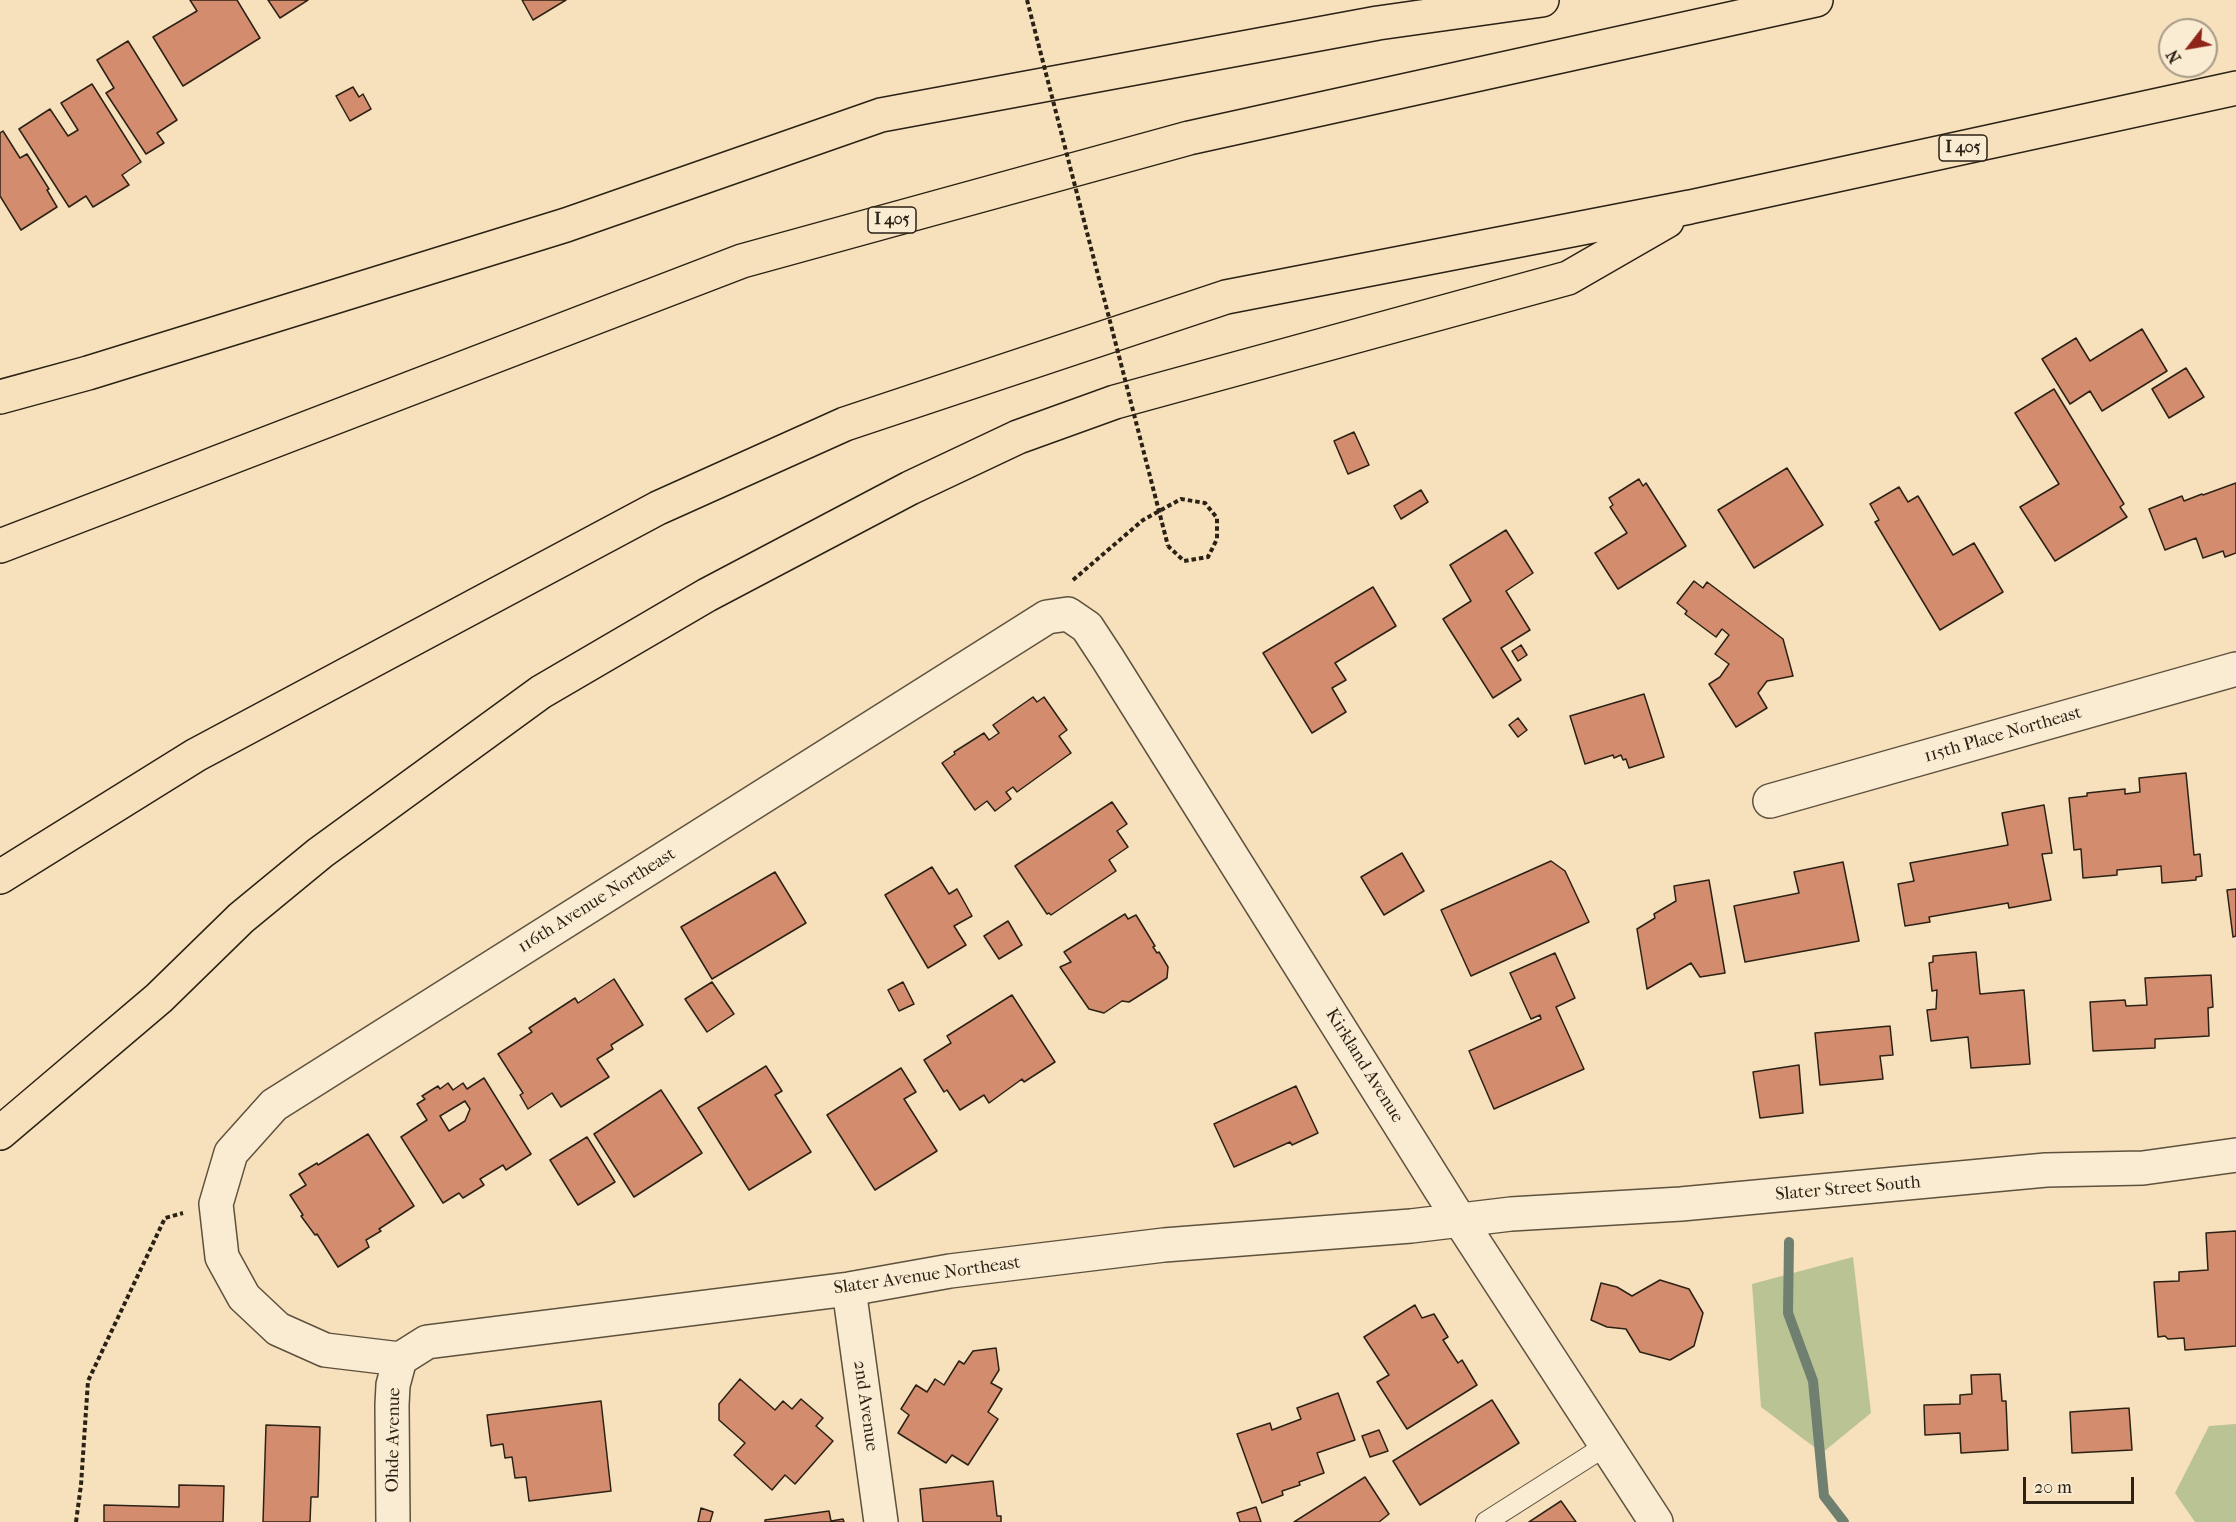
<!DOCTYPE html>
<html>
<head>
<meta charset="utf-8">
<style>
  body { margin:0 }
  #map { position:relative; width:2236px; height:1522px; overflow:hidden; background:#f7e1bc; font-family:"IM FELL French Canon",serif }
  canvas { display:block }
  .north { position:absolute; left:2158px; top:18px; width:60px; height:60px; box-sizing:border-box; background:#faecd3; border:2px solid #a79b87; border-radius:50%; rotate:239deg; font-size:16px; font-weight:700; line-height:24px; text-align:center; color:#2b2114 }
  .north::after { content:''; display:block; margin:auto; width:21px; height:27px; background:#8f2418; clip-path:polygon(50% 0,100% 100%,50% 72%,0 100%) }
  .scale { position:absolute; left:2023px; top:1477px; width:111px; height:27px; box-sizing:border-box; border:3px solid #2b2114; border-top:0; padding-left:8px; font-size:18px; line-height:21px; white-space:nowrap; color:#2b2114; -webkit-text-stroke:4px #faecd3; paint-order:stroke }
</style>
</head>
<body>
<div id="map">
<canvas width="2236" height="1522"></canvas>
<div class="north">N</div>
<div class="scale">20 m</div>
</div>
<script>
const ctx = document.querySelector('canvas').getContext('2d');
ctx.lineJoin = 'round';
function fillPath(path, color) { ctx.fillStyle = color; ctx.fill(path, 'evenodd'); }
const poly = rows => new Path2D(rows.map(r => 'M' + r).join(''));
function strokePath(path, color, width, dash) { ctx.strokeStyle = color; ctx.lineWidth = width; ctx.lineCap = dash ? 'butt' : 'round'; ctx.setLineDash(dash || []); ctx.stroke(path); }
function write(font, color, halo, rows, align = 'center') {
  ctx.font = font + ' "IM FELL French Canon",serif'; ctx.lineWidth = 5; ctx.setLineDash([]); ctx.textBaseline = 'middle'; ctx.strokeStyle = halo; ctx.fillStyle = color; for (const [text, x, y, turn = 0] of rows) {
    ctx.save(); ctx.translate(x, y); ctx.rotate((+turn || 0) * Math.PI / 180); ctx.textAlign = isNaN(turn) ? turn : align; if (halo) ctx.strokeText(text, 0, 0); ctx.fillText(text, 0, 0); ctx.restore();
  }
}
fillPath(poly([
  [1853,1257,1871,1413,1822,1453,1761,1407,1752,1284],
  [2236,1424,2236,1522,2195,1522,2175,1493,2209,1426]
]), '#bac393');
strokePath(poly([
  [1789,1242,1788,1313,1813,1381,1824,1496,1844,1522]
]), '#6f7f70', 10);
const building = poly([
  [190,0,237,0,260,38,183,86,153,37,197,11,190,0],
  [268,0,308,0,280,18,268,0],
  [522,0,566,0,533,20,522,0],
  [128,41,177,120,157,133,164,143,146,154,106,93,114,88,97,60,128,41],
  [92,84,141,162,122,175,129,185,93,207,86,196,69,207,19,129,50,109,68,136,78,130,61,103,92,84],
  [353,87,359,97,363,94,371,109,350,121,336,96,353,87],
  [3,131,20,158,27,154,49,189,47,190,57,207,21,230,0,196,0,133,3,131],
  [2142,329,2167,371,2102,411,2090,391,2070,404,2042,359,2076,338,2090,361,2142,329],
  [2186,368,2204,397,2169,418,2152,389,2186,368],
  [2054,389,2124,504,2120,507,2127,517,2055,561,2020,507,2059,484,2015,413,2054,389],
  [1354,432,1369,465,1348,474,1334,441,1354,432],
  [1787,468,1823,525,1754,568,1718,510,1787,468],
  [1639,479,1643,486,1646,483,1686,546,1618,589,1595,553,1627,533,1610,507,1613,505,1609,498,1639,479],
  [2236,483,2236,553,2225,557,2223,551,2203,558,2196,538,2165,550,2149,509,2182,496,2184,501,2202,494,2203,495,2236,483],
  [1899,487,1908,502,1918,496,1953,555,1974,543,2003,592,1940,630,1875,522,1879,520,1870,504,1899,487],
  [1421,490,1428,502,1401,519,1394,506,1421,490],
  [1506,530,1533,573,1506,591,1530,630,1501,648,1521,680,1493,698,1443,619,1471,601,1450,565,1506,530],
  [1694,581,1703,588,1707,582,1783,639,1793,676,1767,681,1758,693,1767,708,1736,727,1709,684,1720,677,1729,664,1715,654,1729,635,1722,629,1716,637,1685,614,1687,611,1677,603,1694,581],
  [1373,587,1396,626,1335,663,1346,680,1332,688,1346,712,1312,733,1263,653,1373,587],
  [1521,645,1527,655,1518,661,1512,651,1521,645],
  [1644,694,1664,757,1629,768,1626,759,1623,760,1621,755,1614,758,1613,755,1585,764,1570,716,1644,694],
  [1033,697,1037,702,1044,697,1067,730,1059,736,1071,753,1017,792,1013,787,1006,792,1011,799,995,811,987,801,975,810,942,763,955,754,954,752,984,733,989,740,999,733,993,725,1033,697],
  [1518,718,1527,730,1518,737,1509,725,1518,718],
  [2186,773,2194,855,2200,854,2202,876,2196,877,2196,880,2162,883,2161,866,2117,870,2117,875,2083,878,2081,849,2074,850,2069,798,2087,796,2087,793,2125,789,2125,794,2140,792,2139,778,2186,773],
  [1112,802,1127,824,1117,831,1128,847,1109,860,1116,871,1051,915,1049,913,1047,914,1015,866,1112,802],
  [2044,805,2052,853,2042,854,2051,900,2009,908,2008,903,1929,917,1930,922,1905,926,1898,884,1914,881,1910,863,2008,845,2002,813,2044,805],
  [1402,853,1424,891,1384,915,1361,877,1402,853],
  [1551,861,1565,871,1589,922,1471,976,1441,910,1551,861],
  [1843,862,1859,941,1745,962,1734,906,1799,893,1794,872,1843,862],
  [932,867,949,894,957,889,972,916,954,926,966,945,928,968,885,895,932,867],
  [775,872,806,923,712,979,681,927,775,872],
  [1709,880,1725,973,1700,977,1691,963,1647,989,1637,929,1655,918,1654,914,1676,901,1674,886,1709,880],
  [2236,889,2236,936,2233,937,2227,890,2236,889],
  [1125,914,1128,919,1136,915,1155,946,1153,947,1157,953,1159,952,1168,967,1167,978,1129,1002,1122,1001,1104,1013,1089,1009,1060,967,1071,962,1064,952,1125,914],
  [1008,921,1022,945,999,959,984,936,1008,921],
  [1976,952,1980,994,2024,990,2030,1064,1971,1068,1968,1037,1931,1041,1927,1010,1936,1009,1937,990,1932,991,1929,963,1933,962,1933,956,1976,952],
  [1555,953,1575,998,1556,1007,1584,1069,1494,1109,1469,1051,1541,1019,1540,1015,1531,1019,1510,973,1555,953],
  [2211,975,2213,1007,2208,1008,2209,1036,2155,1039,2155,1048,2093,1051,2090,1002,2125,1000,2126,1006,2147,1005,2145,978,2211,975],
  [614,979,643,1025,611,1045,613,1049,597,1059,609,1077,561,1107,552,1093,528,1109,520,1095,523,1093,498,1054,532,1032,529,1028,575,998,578,1003,614,979],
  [712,982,734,1014,707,1032,685,999,712,982],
  [903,982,914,1004,899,1011,888,990,903,982],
  [1012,995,1055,1062,1024,1082,1022,1079,989,1103,984,1095,960,1110,947,1090,944,1092,924,1060,951,1043,947,1036,1012,995],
  [1890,1026,1893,1055,1880,1056,1883,1079,1820,1085,1815,1033,1890,1026],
  [1799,1065,1803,1113,1760,1118,1753,1072,1799,1065],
  [766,1066,782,1091,775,1095,811,1152,749,1190,698,1108,766,1066],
  [901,1068,916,1092,904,1099,937,1151,875,1190,827,1115,901,1068],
  [484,1078,531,1154,506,1170,503,1165,480,1179,484,1185,463,1198,459,1193,443,1203,401,1137,427,1120,417,1104,425,1099,422,1096,438,1086,440,1089,448,1083,453,1090,463,1083,467,1089,484,1078],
  [465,1101,470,1109,465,1121,449,1131,440,1116,465,1101],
  [1296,1086,1318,1133,1292,1145,1290,1142,1234,1167,1214,1124,1296,1086],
  [661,1090,702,1153,634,1197,594,1134,661,1090],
  [368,1134,414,1206,379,1229,381,1231,366,1240,369,1247,338,1267,317,1234,315,1235,301,1216,303,1215,290,1195,306,1185,299,1174,317,1163,318,1165,368,1134],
  [587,1137,615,1182,578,1205,550,1160,587,1137],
  [2236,1231,2236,1346,2185,1350,2184,1338,2168,1339,2165,1336,2158,1337,2154,1282,2179,1281,2179,1272,2208,1270,2206,1233,2236,1231],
  [1660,1280,1689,1289,1703,1313,1694,1346,1670,1360,1640,1352,1626,1329,1607,1327,1591,1320,1601,1283,1617,1287,1632,1296,1660,1280],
  [1415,1305,1422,1318,1434,1314,1448,1337,1443,1340,1458,1363,1462,1360,1477,1385,1407,1429,1377,1382,1389,1375,1364,1337,1415,1305],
  [996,1348,999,1370,991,1383,1002,1389,988,1412,998,1419,968,1465,952,1455,946,1463,898,1433,909,1415,901,1409,916,1385,927,1392,935,1379,944,1385,959,1361,964,1364,973,1351,996,1348],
  [2000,1374,2002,1401,2006,1401,2008,1450,1961,1453,1960,1433,1925,1435,1924,1405,1960,1404,1960,1395,1972,1394,1971,1375,2000,1374],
  [740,1379,775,1410,783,1401,792,1409,801,1399,823,1418,816,1426,833,1441,795,1484,785,1475,772,1490,734,1455,745,1443,719,1420,719,1404,740,1379],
  [1338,1393,1355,1440,1317,1453,1324,1473,1299,1482,1300,1485,1282,1491,1283,1495,1262,1503,1237,1434,1270,1423,1272,1430,1301,1419,1297,1408,1338,1393],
  [1492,1400,1519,1443,1420,1505,1393,1461,1492,1400],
  [601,1401,611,1491,529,1501,526,1477,515,1478,512,1457,505,1458,503,1444,491,1446,487,1415,601,1401],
  [2129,1408,2132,1450,2072,1453,2070,1412,2129,1408],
  [266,1425,320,1427,318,1497,311,1497,310,1522,263,1522,266,1425],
  [1379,1430,1388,1451,1370,1457,1362,1436,1379,1430],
  [1365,1477,1389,1514,1379,1522,1294,1522,1365,1477],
  [993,1481,997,1516,1001,1516,1001,1522,923,1522,920,1489,993,1481],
  [179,1485,224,1486,223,1522,104,1522,104,1505,179,1507,179,1485],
  [1561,1501,1576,1522,1529,1522,1561,1501],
  [1256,1507,1261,1522,1240,1522,1237,1513,1256,1507],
  [701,1508,713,1512,710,1522,698,1522,701,1508],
  [829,1511,831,1521,843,1519,844,1522,765,1522,765,1520,829,1511]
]);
fillPath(building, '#d38d6e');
strokePath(building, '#2b2114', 1.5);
const lane = poly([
  [1486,1522,1607,1445]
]);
const street = poly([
  [1770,801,2236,669],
  [849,1289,881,1522],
  [400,1359,325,1350,278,1329,244,1297,222,1257,216,1204,231,1153,274,1105,1047,617,1068,614,1087,627,1108,659,1459,1219,1656,1522],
  [400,1359,427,1342,849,1289,950,1271,1164,1245,1411,1226,1511,1214,1681,1204,2046,1170,2143,1168,2236,1155],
  [393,1522,392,1405,393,1385,400,1359]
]);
const highway = poly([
  [0,397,88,373,566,225,881,115,1378,23,1542,0],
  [0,546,742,261,1189,138,1816,0],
  [0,877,196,755,658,508,845,424,1226,297,1690,207,2236,88],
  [0,1133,159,998,241,918,320,853,541,692,707,595,910,488,1018,437,1115,402,1568,278,1667,221]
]);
strokePath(lane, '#5e513e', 22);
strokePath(street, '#5e513e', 36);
strokePath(highway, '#2b2114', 36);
strokePath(poly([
  [1073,580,1143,520,1181,499,1205,503,1217,518,1217,539,1208,557,1184,561,1168,546],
  [76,1522,81,1485,88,1381,165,1218,183,1213]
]), '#2b2114', 4, [4.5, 3]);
strokePath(lane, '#faecd3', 20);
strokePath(street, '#faecd3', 33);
strokePath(highway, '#f7e1bc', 33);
strokePath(poly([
  [1027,0,1168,546]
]), '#2b2114', 4, [4.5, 3]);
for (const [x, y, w] of [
  [1963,148,48],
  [892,220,48]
]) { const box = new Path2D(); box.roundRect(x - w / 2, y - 13, w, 26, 4.5); ctx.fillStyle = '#faecd3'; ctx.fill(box); strokePath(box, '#2b2114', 1.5); }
write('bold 16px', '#2b2114', null, [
  ["I 405",1963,148],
  ["I 405",892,220]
]);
write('18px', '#2b2114', '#faecd3', [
  ["115th Place Northeast",2003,735,-16],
  ["116th Avenue Northeast",597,901,-32],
  ["Kirkland Avenue",1364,1066,58],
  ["Slater Street South",1848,1189,-5],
  ["Slater Avenue Northeast",927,1276,-8],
  ["2nd Avenue",865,1406,82],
  ["Ohde Avenue",394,1440,-89]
]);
</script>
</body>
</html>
